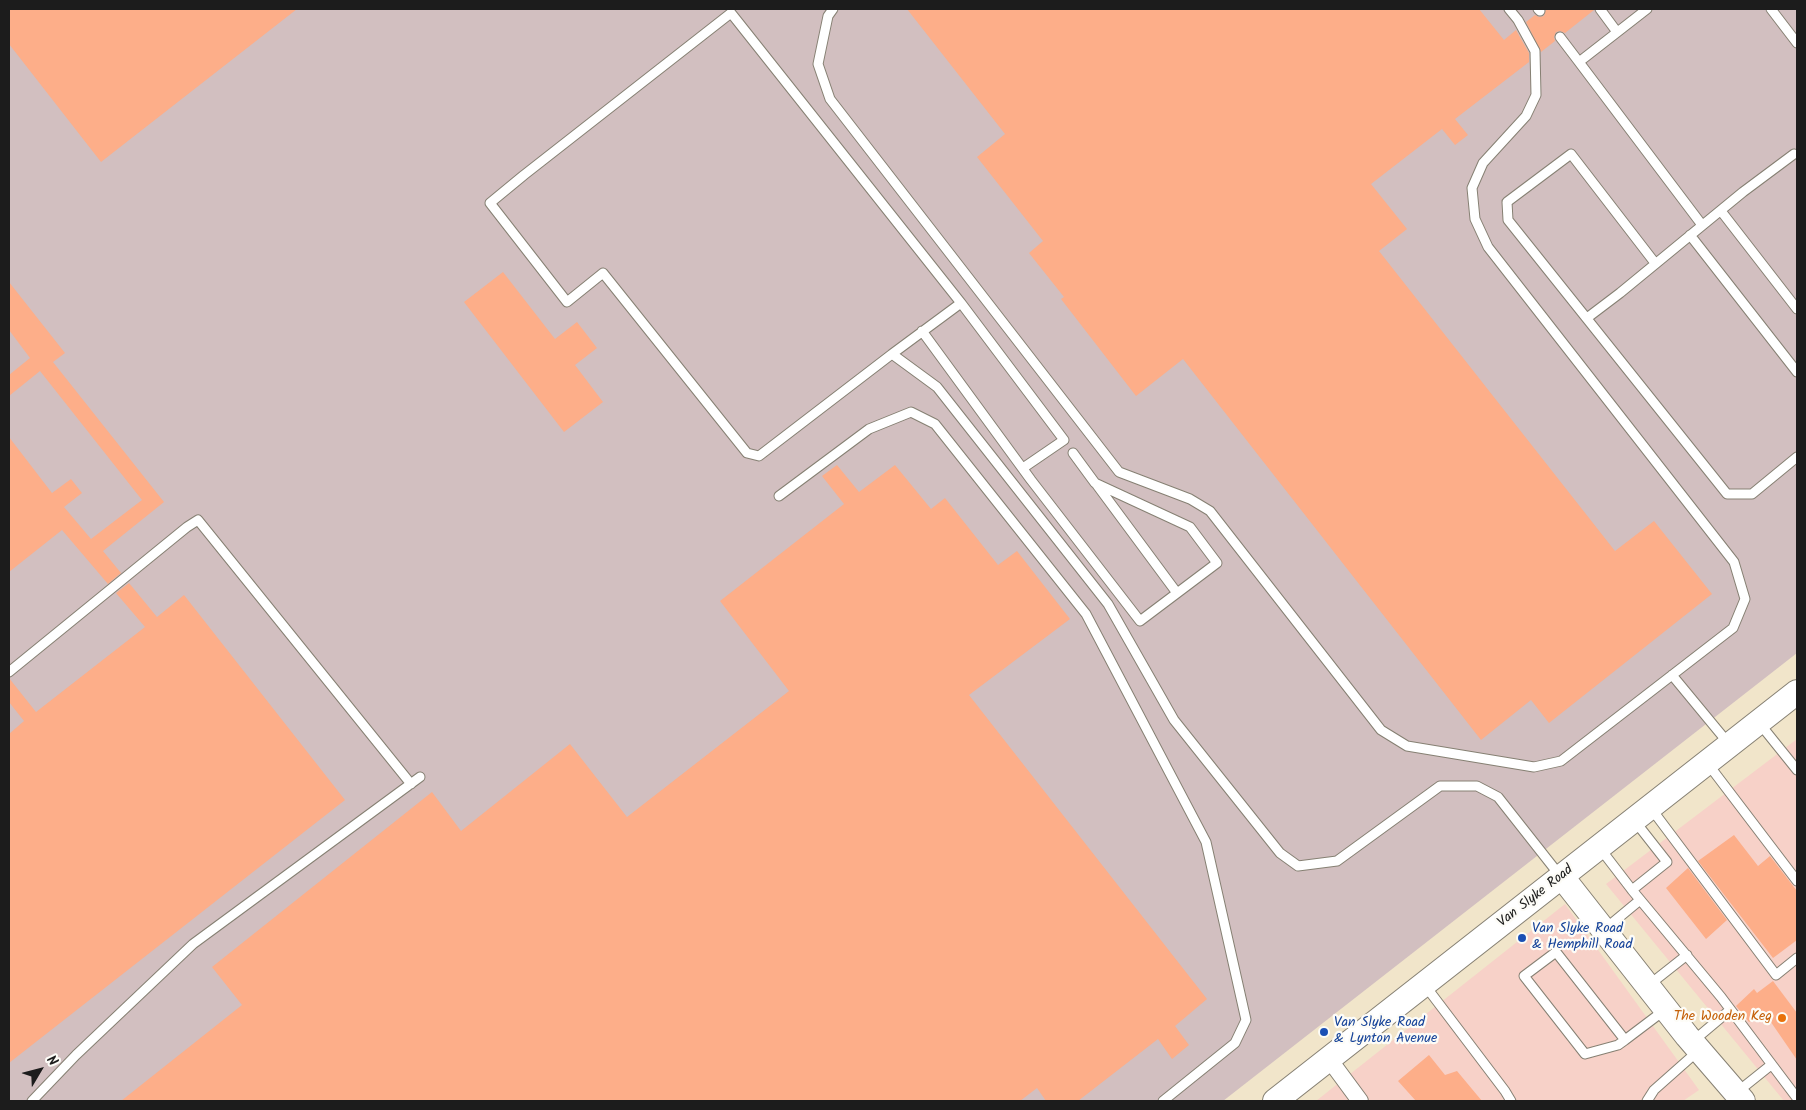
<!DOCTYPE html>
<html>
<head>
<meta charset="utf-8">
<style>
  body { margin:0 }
  #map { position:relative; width:1806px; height:1110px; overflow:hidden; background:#f1e5ca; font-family:Kalam,sans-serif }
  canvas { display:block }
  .frame { position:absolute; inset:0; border:10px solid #1c1c1c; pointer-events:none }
  .north { position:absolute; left:15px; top:1045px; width:50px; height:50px; -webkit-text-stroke:4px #fdfcf7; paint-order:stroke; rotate:53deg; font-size:14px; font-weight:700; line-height:20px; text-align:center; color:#1c1c1c }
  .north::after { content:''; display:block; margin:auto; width:18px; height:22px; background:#1c1c1c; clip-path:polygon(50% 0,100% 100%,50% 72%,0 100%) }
</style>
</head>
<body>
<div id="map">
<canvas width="1806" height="1110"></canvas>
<div class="frame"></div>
<div class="north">N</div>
</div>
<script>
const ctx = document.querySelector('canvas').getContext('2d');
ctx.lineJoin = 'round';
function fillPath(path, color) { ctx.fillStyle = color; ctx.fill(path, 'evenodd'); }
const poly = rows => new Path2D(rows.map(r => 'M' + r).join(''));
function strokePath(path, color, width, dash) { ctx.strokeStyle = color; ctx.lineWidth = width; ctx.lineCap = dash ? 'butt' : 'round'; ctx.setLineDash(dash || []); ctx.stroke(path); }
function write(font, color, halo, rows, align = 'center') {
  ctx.font = font + ' Kalam,sans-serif'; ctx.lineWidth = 4.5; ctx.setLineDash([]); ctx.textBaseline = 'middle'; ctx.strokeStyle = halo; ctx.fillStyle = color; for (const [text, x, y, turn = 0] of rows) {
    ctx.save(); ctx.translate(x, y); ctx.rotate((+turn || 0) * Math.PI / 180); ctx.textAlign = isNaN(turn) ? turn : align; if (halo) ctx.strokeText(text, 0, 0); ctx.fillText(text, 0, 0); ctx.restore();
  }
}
fillPath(poly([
  [1797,739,1797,1101,1784,1101,1606,884],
  [1565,904,1699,1090,1683,1101,1316,1101]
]), '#f7d1c8');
fillPath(poly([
  [9,9,1797,9,1797,653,1223,1101,9,1101]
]), '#d2bfc0');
fillPath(poly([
  [9,9,297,9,101,162,9,44],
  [907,9,1479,9,1504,40,1516,30,1529,53,1529,62,1455,119,1468,135,1455,145,1442,129,1371,184,1407,229,1379,251,1615,551,1654,521,1712,594,1549,723,1531,700,1481,740,1183,359,1136,396,1061,299,1064,297,1029,253,1043,241,977,157,1005,134],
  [1546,9,1594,9,1594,10,1565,33,1560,31,1556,32,1554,37,1555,41,1541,52,1526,22,1535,15,1539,17,1544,16],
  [503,272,555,339,577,322,597,348,575,365,603,402,564,432,464,302],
  [9,282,65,353,53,362,164,502,103,551,121,573,108,584,62,530,9,572,9,437,52,493,71,479,82,493,64,507,91,539,142,500,40,371,9,396,9,375,30,358,9,330],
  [837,465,859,492,895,465,931,509,945,498,998,565,1017,551,1070,619,969,695,1207,999,1175,1026,1189,1045,1172,1059,1158,1039,1078,1101,1046,1101,1037,1088,1020,1101,121,1101,242,1005,212,967,432,792,461,831,570,744,627,817,789,691,720,601,844,504,822,476],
  [129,583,157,617,184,595,345,800,9,1063,9,734,24,721,9,702,9,678,36,712,145,627,116,593],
  [1734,835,1758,866,1770,856,1797,891,1797,940,1773,958,1698,861],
  [1688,868,1727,920,1706,939,1666,888],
  [1773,981,1797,1013,1797,1060,1764,1012,1749,1022,1736,1006,1754,989,1757,993],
  [1429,1055,1445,1075,1457,1071,1482,1101,1416,1101,1398,1081]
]), '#fdae89');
const lane = poly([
  [833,9,828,16,818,64,830,99,1119,472,1190,499,1210,511,1381,730,1407,746,1534,767,1561,761,1733,628,1745,599,1734,562,1488,247,1475,219,1472,188,1483,163,1526,116,1536,95,1535,51,1518,20,1509,9],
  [1538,9,1540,11],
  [1600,9,1617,32],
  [1647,9,1579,62,1702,225],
  [1771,9,1797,43],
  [1560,37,1579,62],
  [1721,211,1797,309],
  [1690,235,1797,372],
  [1655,263,1571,154,1507,202,1508,220,1727,494,1752,494,1797,457],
  [961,303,1064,440,1023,468],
  [1587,318,1620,293,1743,192,1794,154],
  [922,331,1031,480,1140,621,1217,563,1190,527,1095,483,1073,453],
  [892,354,961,303,731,13,524,175,490,203,567,302,603,273,747,453,759,456,892,354,937,387,1108,604,1174,720,1280,853,1298,866,1337,861,1440,786,1477,786,1498,797,1561,877],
  [1097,485,1177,593],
  [779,496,869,429,911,412,935,424,1086,614,1206,842,1246,1020,1235,1043,1163,1101],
  [9,672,187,527,198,520,411,784],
  [1672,675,1729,744],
  [1760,724,1797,770],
  [1708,764,1797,881],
  [1650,807,1776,975,1797,958],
  [1599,847,1632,890,1721,997,1797,1098],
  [1632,890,1667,862,1634,820],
  [1605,929,1640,900],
  [1424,984,1505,1091,1511,1101],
  [1649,985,1687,955],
  [1625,1040,1556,952,1524,976,1585,1054,1618,1045,1625,1040,1666,1009],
  [1692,1042,1730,1010],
  [1736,1093,1771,1065],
  [32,1101,76,1055,193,944,420,777],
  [1647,1101,1654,1090,1698,1051]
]);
const street = poly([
  [1329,1059,1360,1101]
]);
const secondary = poly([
  [1562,877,1687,1036,1743,1101],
  [1275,1101,1797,692]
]);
strokePath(lane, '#868073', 11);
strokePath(street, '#868073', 18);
strokePath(secondary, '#868073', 26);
strokePath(lane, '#fff', 9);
strokePath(street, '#fff', 16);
strokePath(secondary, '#fff', 24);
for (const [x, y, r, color] of [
  [1522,938,5,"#1a4fb4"],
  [1782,1018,5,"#e8710a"],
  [1324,1032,5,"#1a4fb4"]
]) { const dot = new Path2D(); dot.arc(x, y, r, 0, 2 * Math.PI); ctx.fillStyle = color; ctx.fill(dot); strokePath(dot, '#fdfcf7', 2); }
write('14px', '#1c1c1c', '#fdfcf7', [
  ["Van Slyke Road",1536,897,-38]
]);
write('14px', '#164399', '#fdfcf7', [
  ["Van Slyke Road",1532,930],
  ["& Hemphill Road",1532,946],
  ["Van Slyke Road",1334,1024],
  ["& Lynton Avenue",1334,1040]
], 'left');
write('14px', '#c56008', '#fdfcf7', [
  ["The Wooden Keg",1772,1018]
], 'right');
</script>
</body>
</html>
